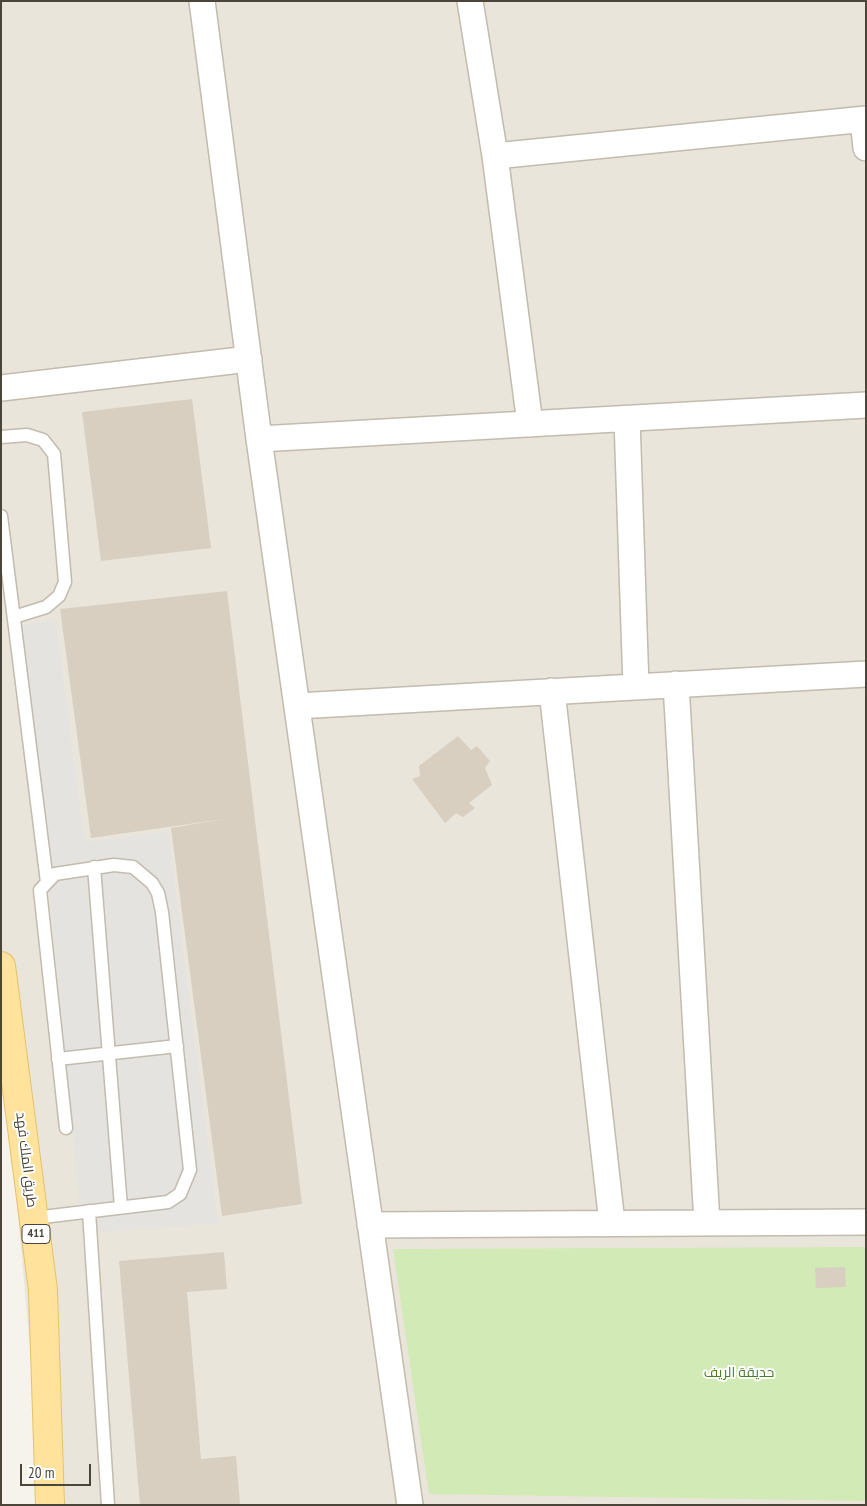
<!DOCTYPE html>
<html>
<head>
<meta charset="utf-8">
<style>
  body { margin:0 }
  #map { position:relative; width:867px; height:1506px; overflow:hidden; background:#f6f3ec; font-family:"PT Sans Narrow",sans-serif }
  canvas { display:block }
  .frame { position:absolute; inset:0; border:2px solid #4b4439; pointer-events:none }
  .scale { position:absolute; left:20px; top:1464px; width:71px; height:22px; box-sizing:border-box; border:2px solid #4b4439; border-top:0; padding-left:6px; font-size:15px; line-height:18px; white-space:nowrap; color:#4b4439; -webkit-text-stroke:4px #fff; paint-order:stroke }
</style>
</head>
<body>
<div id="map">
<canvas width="867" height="1506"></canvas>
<div class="frame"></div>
<div class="scale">20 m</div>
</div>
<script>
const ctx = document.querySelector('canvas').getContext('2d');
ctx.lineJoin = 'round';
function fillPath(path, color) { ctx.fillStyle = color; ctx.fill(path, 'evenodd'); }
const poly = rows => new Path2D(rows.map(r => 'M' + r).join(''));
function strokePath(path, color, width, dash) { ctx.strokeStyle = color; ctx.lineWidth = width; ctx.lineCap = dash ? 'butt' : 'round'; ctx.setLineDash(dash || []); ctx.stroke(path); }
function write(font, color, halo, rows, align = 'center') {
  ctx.font = font + ' "PT Sans Narrow",Cairo,sans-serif'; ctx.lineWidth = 4; ctx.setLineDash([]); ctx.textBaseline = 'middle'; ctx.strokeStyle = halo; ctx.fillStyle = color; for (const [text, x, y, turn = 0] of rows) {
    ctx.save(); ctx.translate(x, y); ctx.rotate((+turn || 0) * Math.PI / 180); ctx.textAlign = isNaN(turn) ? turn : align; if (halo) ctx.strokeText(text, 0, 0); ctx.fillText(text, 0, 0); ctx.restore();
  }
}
fillPath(poly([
  [1,1,866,1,866,1505,44,1505,1,1025]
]), '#eae5da');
fillPath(poly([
  [866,1247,866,1501,429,1494,393,1249]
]), '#d2eab5');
fillPath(poly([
  [56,620,84,842,168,832,218,1223,82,1233,51,906,21,625]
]), '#e5e3e0');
fillPath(poly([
  [192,399,211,548,101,561,82,412],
  [227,591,302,1204,222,1216,171,828,224,819,91,838,60,609],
  [458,736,471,750,477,746,490,761,485,768,492,785,469,803,475,808,463,817,456,813,445,823,412,779,420,776,419,766],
  [224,1252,227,1289,187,1292,201,1459,236,1456,240,1505,140,1505,119,1261],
  [845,1267,846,1287,816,1288,815,1268]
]), '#d8cfc1');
const lane = poly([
  [1,437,27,435,43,440,54,454,65,582,59,596,46,607,14,617],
  [1,516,47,882],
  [94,867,121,1207],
  [58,1059,177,1046],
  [89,1211,108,1505],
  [34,1218,168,1202,180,1194,190,1170,162,912,158,893,152,883,133,867,114,865,55,874,40,890,66,1128]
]);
const street = poly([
  [202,1,259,439,410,1505],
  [470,1,495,156,530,424],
  [863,120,866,148],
  [495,156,866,119],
  [1,388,249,359],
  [627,419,636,687],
  [259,439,866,405],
  [676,684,707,1223],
  [552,691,612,1223],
  [297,706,866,674],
  [370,1225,866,1222]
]);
const primary = poly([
  [1,966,43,1290,50,1505]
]);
strokePath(lane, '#c2bbae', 15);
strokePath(street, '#c2bbae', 28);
strokePath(primary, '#e6c16a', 30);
strokePath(lane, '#fff', 12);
strokePath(street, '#fff', 25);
strokePath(primary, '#ffe39c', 28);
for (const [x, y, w] of [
  [36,1234,28]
]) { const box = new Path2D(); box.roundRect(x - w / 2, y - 9.5, w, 19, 4); ctx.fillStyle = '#fff'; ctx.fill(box); strokePath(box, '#4b4439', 1); }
write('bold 12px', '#4b4439', null, [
  ["411",36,1234]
]);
write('14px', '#4b4439', '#fff', [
  ["طريق الملك فهد",26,1160,83]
]);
write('14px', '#4a7f2a', '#fff', [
  ["حديقة الريف",739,1373]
]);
</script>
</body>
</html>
